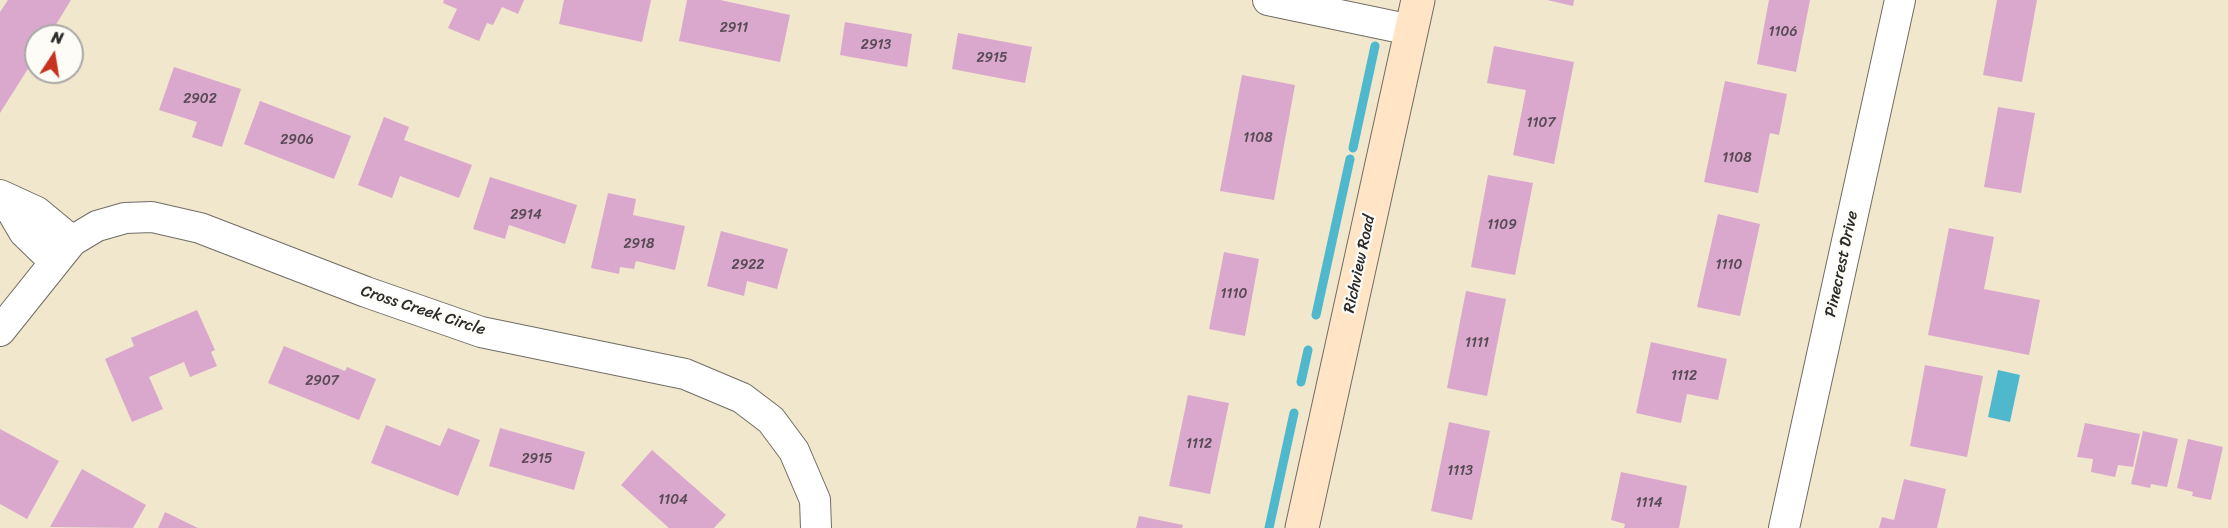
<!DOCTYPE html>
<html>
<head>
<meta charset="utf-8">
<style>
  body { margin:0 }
  #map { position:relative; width:2228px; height:528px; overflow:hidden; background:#f1e7cd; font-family:Sriracha,sans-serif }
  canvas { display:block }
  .north { position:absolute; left:24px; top:24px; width:60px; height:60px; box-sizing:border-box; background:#fdfcf7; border:2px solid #a9a8a5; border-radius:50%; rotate:12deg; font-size:16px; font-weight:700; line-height:24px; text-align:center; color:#2b2b2b }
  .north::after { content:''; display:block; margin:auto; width:21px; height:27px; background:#c8321e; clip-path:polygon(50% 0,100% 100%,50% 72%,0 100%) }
</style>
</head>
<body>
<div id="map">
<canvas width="2228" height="528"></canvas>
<div class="north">N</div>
</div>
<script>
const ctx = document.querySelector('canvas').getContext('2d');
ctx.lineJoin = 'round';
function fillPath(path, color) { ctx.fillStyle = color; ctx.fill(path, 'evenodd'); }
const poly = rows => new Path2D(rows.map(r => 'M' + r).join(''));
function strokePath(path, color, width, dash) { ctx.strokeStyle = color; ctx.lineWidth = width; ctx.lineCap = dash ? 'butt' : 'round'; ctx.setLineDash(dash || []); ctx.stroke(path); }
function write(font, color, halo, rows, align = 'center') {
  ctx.font = font + ' Sriracha,sans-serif'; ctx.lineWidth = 4.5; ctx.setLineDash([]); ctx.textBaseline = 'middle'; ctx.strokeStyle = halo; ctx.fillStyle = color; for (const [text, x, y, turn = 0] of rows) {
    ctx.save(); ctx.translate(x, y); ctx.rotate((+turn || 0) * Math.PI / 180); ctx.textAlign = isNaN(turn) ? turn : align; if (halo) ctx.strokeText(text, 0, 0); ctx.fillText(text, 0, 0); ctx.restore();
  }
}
fillPath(poly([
  [1998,370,2020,375,2010,422,1988,417]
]), '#50b8cd');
strokePath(poly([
  [1353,148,1375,46],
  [1316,315,1350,159],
  [1301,382,1308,350],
  [1269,528,1294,413]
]), '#50b8cd', 9);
fillPath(poly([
  [8,0,71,0,49,36,36,36,36,56,0,113,0,12],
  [444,0,524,0,518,14,502,7,493,25,487,23,479,41,448,28,457,9,443,3],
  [564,0,651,0,642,42,559,24],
  [687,0,720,0,790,15,780,62,679,41],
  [1547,0,1574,0,1573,6],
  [1769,0,1810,0,1796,72,1757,64],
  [1997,0,2037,0,2022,82,1983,75],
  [845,22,912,34,907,67,840,55],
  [958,33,1032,47,1025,83,952,69],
  [1494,46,1574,62,1554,164,1513,155,1526,90,1487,83],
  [174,67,241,89,222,147,192,137,197,122,159,110],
  [1242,75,1295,85,1274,200,1220,191],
  [1725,81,1787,94,1779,135,1770,133,1758,193,1704,182],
  [260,101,351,136,334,179,244,144],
  [1998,107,2035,113,2021,193,1984,187],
  [384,117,409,127,404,140,472,165,459,198,400,176,392,198,358,185],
  [1488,175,1533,183,1515,275,1471,267],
  [490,177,577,205,565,244,509,225,505,239,473,229],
  [608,193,636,199,633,215,685,226,675,270,636,261,634,269,620,267,619,274,591,268],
  [1718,214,1760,224,1740,316,1697,307],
  [1949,228,1994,237,1984,289,2040,300,2029,355,1928,335],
  [721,231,788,249,777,289,747,281,744,296,707,286],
  [1224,252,1259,259,1245,336,1209,329],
  [1466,291,1506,299,1487,396,1447,388],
  [197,310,215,350,211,352,217,366,190,377,184,362,149,377,163,409,132,422,105,359,134,346,131,338],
  [1651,342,1727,359,1718,400,1687,394,1681,423,1636,413],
  [284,346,345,371,347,367,376,379,359,420,268,383],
  [1925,365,1983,376,1967,457,1910,446],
  [1188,395,1229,403,1210,494,1169,486],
  [1449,422,1490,431,1472,520,1431,511],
  [2085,423,2140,434,2133,467,2118,465,2115,477,2091,472,2093,459,2077,457],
  [386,425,440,446,448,428,480,440,458,496,371,463],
  [500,428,585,452,574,490,489,466],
  [0,429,59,461,27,519,0,504],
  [2143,431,2178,439,2167,487,2151,484,2150,488,2131,484],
  [2188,439,2223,447,2211,500,2192,496,2193,492,2177,488],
  [652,450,726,515,714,528,669,528,621,485],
  [82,469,146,505,133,528,50,527],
  [1621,472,1687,486,1679,528,1624,528,1625,524,1611,520],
  [1904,479,1946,489,1937,528,1879,528,1882,517,1894,520],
  [165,512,198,528,158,528],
  [1139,516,1183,525,1182,528,1136,528]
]), '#daa8cd');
const street = poly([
  [1268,0,1411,30],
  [0,195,37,212,72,241],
  [4,198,24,232,55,262],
  [0,331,72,241,97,226,125,218,152,217,200,228,366,292,481,332,685,374,742,398,771,420,794,451,815,500,816,528],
  [1784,528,1900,0]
]);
const secondary = poly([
  [1302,528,1418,0]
]);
strokePath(street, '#706d64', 32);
strokePath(secondary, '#706d64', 35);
strokePath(street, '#fff', 30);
strokePath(secondary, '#ffe4c6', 33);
write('14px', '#574a54', null, [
  ["2911",734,28],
  ["1106",1783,32],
  ["2913",876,45],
  ["2915",992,58],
  ["2902",200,99],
  ["1107",1541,123],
  ["1108",1258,138],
  ["2906",297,140],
  ["1108",1737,158],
  ["2914",526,215],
  ["1109",1502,225],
  ["2918",639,244],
  ["2922",748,265],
  ["1110",1729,265],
  ["1110",1234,294],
  ["1111",1477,343],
  ["1112",1684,376],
  ["2907",322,381],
  ["1112",1199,444],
  ["2915",537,459],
  ["1113",1460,471],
  ["1104",673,500],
  ["1114",1649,503]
]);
write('16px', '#2b2b2b', '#fdfcf7', [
  ["Richview Road",1360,264,-78],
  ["Pinecrest Drive",1842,264,-78],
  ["Cross Creek Circle",423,311,18]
]);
</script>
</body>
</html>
